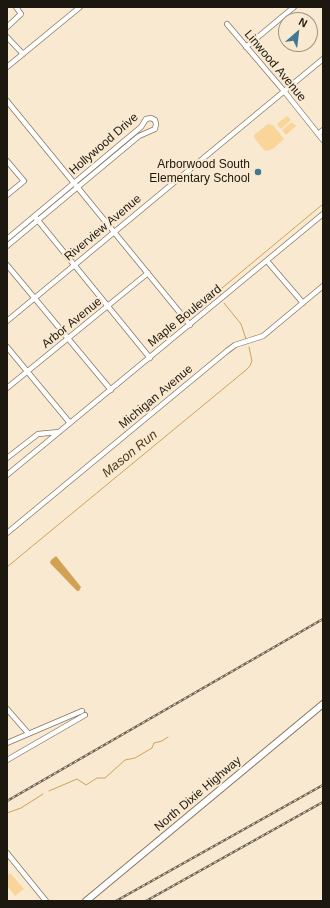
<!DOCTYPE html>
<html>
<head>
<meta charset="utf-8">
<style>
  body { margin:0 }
  #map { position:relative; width:330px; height:908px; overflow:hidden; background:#f8e9d0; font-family:Arial,sans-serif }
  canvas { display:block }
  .frame { position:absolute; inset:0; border:8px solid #1d180f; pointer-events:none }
  .north { position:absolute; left:278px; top:12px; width:40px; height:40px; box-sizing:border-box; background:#f8e9d0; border:1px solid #a09583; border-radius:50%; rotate:28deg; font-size:11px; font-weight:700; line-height:16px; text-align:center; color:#1d180f }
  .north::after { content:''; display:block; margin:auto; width:14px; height:18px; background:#3f7992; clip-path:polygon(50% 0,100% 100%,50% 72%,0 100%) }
</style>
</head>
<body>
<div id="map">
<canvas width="330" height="908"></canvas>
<div class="frame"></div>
<div class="north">N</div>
</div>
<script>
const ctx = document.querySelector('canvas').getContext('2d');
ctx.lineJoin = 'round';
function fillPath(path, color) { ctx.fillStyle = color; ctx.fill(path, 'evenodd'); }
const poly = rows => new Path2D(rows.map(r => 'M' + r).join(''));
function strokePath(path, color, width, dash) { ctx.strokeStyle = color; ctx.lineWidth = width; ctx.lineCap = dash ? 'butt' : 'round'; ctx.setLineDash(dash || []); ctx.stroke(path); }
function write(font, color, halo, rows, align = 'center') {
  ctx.font = font + ' Arial,sans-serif'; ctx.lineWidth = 4; ctx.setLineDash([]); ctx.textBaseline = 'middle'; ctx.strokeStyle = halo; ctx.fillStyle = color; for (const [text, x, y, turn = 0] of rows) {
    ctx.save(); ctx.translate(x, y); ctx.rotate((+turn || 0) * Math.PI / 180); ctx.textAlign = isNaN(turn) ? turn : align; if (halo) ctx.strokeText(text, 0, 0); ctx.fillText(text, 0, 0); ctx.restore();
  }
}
fillPath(poly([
  [287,116,291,120,281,129,277,124],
  [292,122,296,126,286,135,282,130],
  [268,124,273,125,284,139,274,148,268,151,264,150,255,139,254,135],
  [10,873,24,889,15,896,7,886,7,876]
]), '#f9d59a');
fillPath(poly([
  [56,556,81,587,79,591,77,591,50,563,51,560]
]), '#d1a253');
strokePath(poly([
  [220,296,222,288,323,204],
  [224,303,241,324,246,339],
  [7,567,246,370,250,366,252,361,249,347],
  [49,791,77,779,86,785,97,778,105,778,125,760,135,758,152,748,154,743,162,741,168,737],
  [7,813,21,808,43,794]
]), '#d1a253', 1);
const minor = poly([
  [227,24,284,91,323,140],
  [7,27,21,14,16,7],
  [7,37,23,54],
  [246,47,294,7],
  [7,67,80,7],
  [7,101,190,325],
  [318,134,323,130],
  [7,161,24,181,7,195],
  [36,218,150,358],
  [7,239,141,127,146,119,151,118,155,120,156,124,155,129,139,136,7,246],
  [267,261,303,303],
  [7,265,111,390],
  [7,321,323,59],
  [7,347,70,423],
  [7,388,148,273],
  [7,458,38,434,59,432],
  [7,475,323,214],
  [7,533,227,351,235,345,263,336,323,286],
  [7,709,28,733],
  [7,743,82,711],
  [7,760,85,715],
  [7,853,46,901]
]);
const major = poly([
  [86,901,323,704]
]);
strokePath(minor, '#867862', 6);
strokePath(major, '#867862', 8);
strokePath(minor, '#fff', 4.5);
strokePath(major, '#fff', 6);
const rail = poly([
  [7,801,323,619],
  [116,901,323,785],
  [146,901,323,802]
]);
strokePath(rail, '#6c6354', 2.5);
strokePath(rail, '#f8e9d0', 1, [3]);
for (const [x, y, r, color] of [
  [258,172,4,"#3f7992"]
]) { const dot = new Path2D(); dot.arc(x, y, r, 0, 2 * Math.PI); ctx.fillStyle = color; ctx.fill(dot); strokePath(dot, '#f8e9d0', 1.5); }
write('12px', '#1d180f', '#f8e9d0', [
  ["Linwood Avenue",275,66,50],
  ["Hollywood Drive",104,144,-41],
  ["Riverview Avenue",103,228,-40],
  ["Maple Boulevard",185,316,-39],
  ["Arbor Avenue",72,323,-39],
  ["Michigan Avenue",156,397,-40],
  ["North Dixie Highway",198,794,-40]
]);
write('12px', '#1d180f', '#f8e9d0', [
  ["Arborwood South",250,165],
  ["Elementary School",250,179]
], 'right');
write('italic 13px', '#4f3b19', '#f8e9d0', [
  ["Mason Run",130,454,-39]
]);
</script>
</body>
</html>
